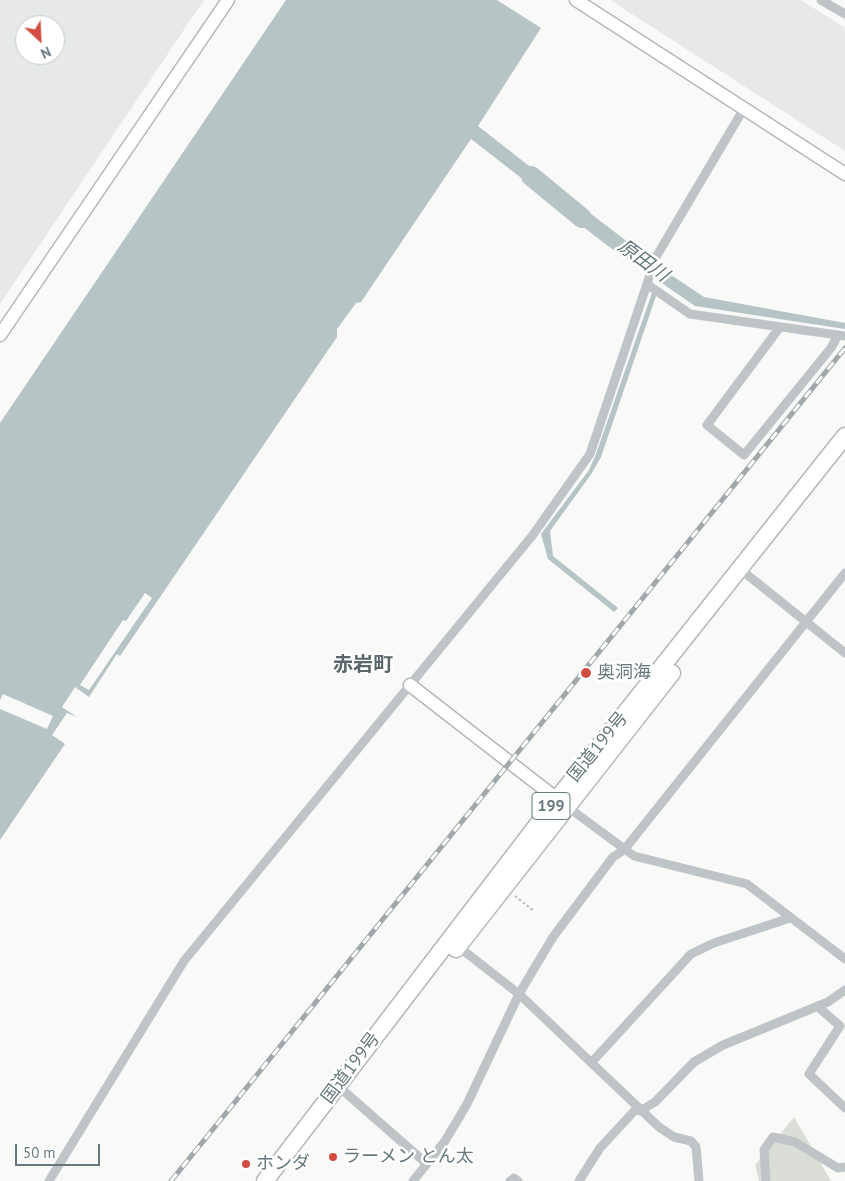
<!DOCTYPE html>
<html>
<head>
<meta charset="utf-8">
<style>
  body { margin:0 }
  #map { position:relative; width:845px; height:1181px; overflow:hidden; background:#f9f9f8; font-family:"PT Sans",sans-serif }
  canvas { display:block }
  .north { position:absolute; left:15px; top:15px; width:50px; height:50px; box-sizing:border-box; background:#fff; border:1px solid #c2c9cc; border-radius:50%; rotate:155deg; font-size:14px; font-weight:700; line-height:20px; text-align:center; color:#67797f }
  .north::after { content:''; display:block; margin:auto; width:18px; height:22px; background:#d14d41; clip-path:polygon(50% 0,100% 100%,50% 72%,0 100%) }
  .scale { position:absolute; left:15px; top:1144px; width:85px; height:22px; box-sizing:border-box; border:2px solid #67797f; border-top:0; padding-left:6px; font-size:15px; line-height:18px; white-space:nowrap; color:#67797f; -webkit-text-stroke:4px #fff; paint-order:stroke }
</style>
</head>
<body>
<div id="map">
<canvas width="845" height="1181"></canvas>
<div class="north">N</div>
<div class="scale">50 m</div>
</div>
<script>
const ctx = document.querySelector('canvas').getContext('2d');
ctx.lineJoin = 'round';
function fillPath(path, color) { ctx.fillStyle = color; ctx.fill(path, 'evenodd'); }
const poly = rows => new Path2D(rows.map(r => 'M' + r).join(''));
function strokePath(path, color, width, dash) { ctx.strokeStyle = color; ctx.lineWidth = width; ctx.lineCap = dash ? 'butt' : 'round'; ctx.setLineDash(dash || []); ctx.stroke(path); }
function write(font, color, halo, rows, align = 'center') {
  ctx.font = font + ' "PT Sans","Noto Sans JP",sans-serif'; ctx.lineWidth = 5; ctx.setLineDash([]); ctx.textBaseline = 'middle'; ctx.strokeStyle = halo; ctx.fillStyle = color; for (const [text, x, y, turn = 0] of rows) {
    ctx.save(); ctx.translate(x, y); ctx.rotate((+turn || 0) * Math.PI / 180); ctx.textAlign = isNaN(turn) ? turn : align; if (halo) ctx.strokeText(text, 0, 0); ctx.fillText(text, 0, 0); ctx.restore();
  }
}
fillPath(poly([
  [0,0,204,0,0,304],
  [25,25,55,25,55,55,25,55],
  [610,0,801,0,845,28,845,151]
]), '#e7e9e8');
fillPath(poly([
  [794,1117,831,1181,759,1181,755,1165]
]), '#daded7');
fillPath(poly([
  [286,0,497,0,541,28,478,126,556,187,547,198,471,139,361,302,356,303,337,329,337,337,120,656,117,654,89,697,75,687,62,707,77,717,67,713,52,735,65,744,0,840,0,709,47,729,53,716,3,694,0,700,0,423],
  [145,593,152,598,89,690,80,685,123,620,126,621],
  [565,194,671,275,704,297,845,323,845,329,695,306,608,246,556,206],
  [652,293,656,296,601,457,592,473,550,531,553,556,618,608,614,612,548,559,541,534,589,470,596,454]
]), '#b7c4c6');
strokePath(poly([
  [531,176,582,218]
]), '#b7c4c6', 20);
const secondary = poly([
  [576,0,845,174],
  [0,335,228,0],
  [410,685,557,799]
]);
const highway = poly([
  [456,949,672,673],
  [265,1181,557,799,845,436]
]);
strokePath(secondary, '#b2b9bc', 15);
strokePath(highway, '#b3b8ba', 19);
strokePath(poly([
  [515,896,534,911]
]), '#babec0', 2, [2.5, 2.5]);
strokePath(poly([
  [821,0,845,14],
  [648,285,690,314,845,336],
  [780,327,707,425,744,455,831,348,838,335],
  [740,569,845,653],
  [565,805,634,856,747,884,845,959],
  [455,944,519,994,659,1127,674,1137,691,1141,696,1147,699,1181],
  [817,1006,840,1026,809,1074,845,1108],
  [591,1063,691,954,714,943,790,918],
  [338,1086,427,1164],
  [640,1111,655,1102,694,1062,723,1045,828,1002,845,990],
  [49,1181,184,961,532,536,590,454,656,257,743,110],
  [413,1181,445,1141,467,1104,519,994,553,937,613,857,624,850,845,573],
  [510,1181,514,1178,518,1181],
  [579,1181,600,1148,637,1108],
  [766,1181,764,1150,773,1137,795,1142,838,1168,845,1167]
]), '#bfc5c7', 9);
strokePath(secondary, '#fff', 12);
strokePath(highway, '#fff', 16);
const rail = poly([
  [171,1181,845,348]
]);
strokePath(rail, '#a0a8ab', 5);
strokePath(rail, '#fff', 3, [9]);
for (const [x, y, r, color] of [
  [586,673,6,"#d14d41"],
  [333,1157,5,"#d14d41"],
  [246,1164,5,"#d14d41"]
]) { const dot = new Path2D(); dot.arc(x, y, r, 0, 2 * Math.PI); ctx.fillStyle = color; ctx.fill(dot); strokePath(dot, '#fff', 2); }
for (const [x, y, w] of [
  [551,806,38]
]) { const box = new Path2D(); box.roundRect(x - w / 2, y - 13.5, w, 27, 4); ctx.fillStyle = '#fff'; ctx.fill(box); strokePath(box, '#67797f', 1); }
write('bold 16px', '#67797f', null, [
  ["199",551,806]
]);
write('18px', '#67797f', '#fff', [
  ["奥洞海",597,673],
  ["ラーメン とん太",343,1157],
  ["ホンダ",256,1164]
], 'left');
write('18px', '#67797f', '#fff', [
  ["国道199号",598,747,-51],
  ["国道199号",351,1068,-53]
]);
write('italic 19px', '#637679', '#fff', [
  ["原田川",643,261,36]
]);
write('bold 20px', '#59666b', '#fff', [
  ["赤岩町",363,665]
]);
</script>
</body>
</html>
